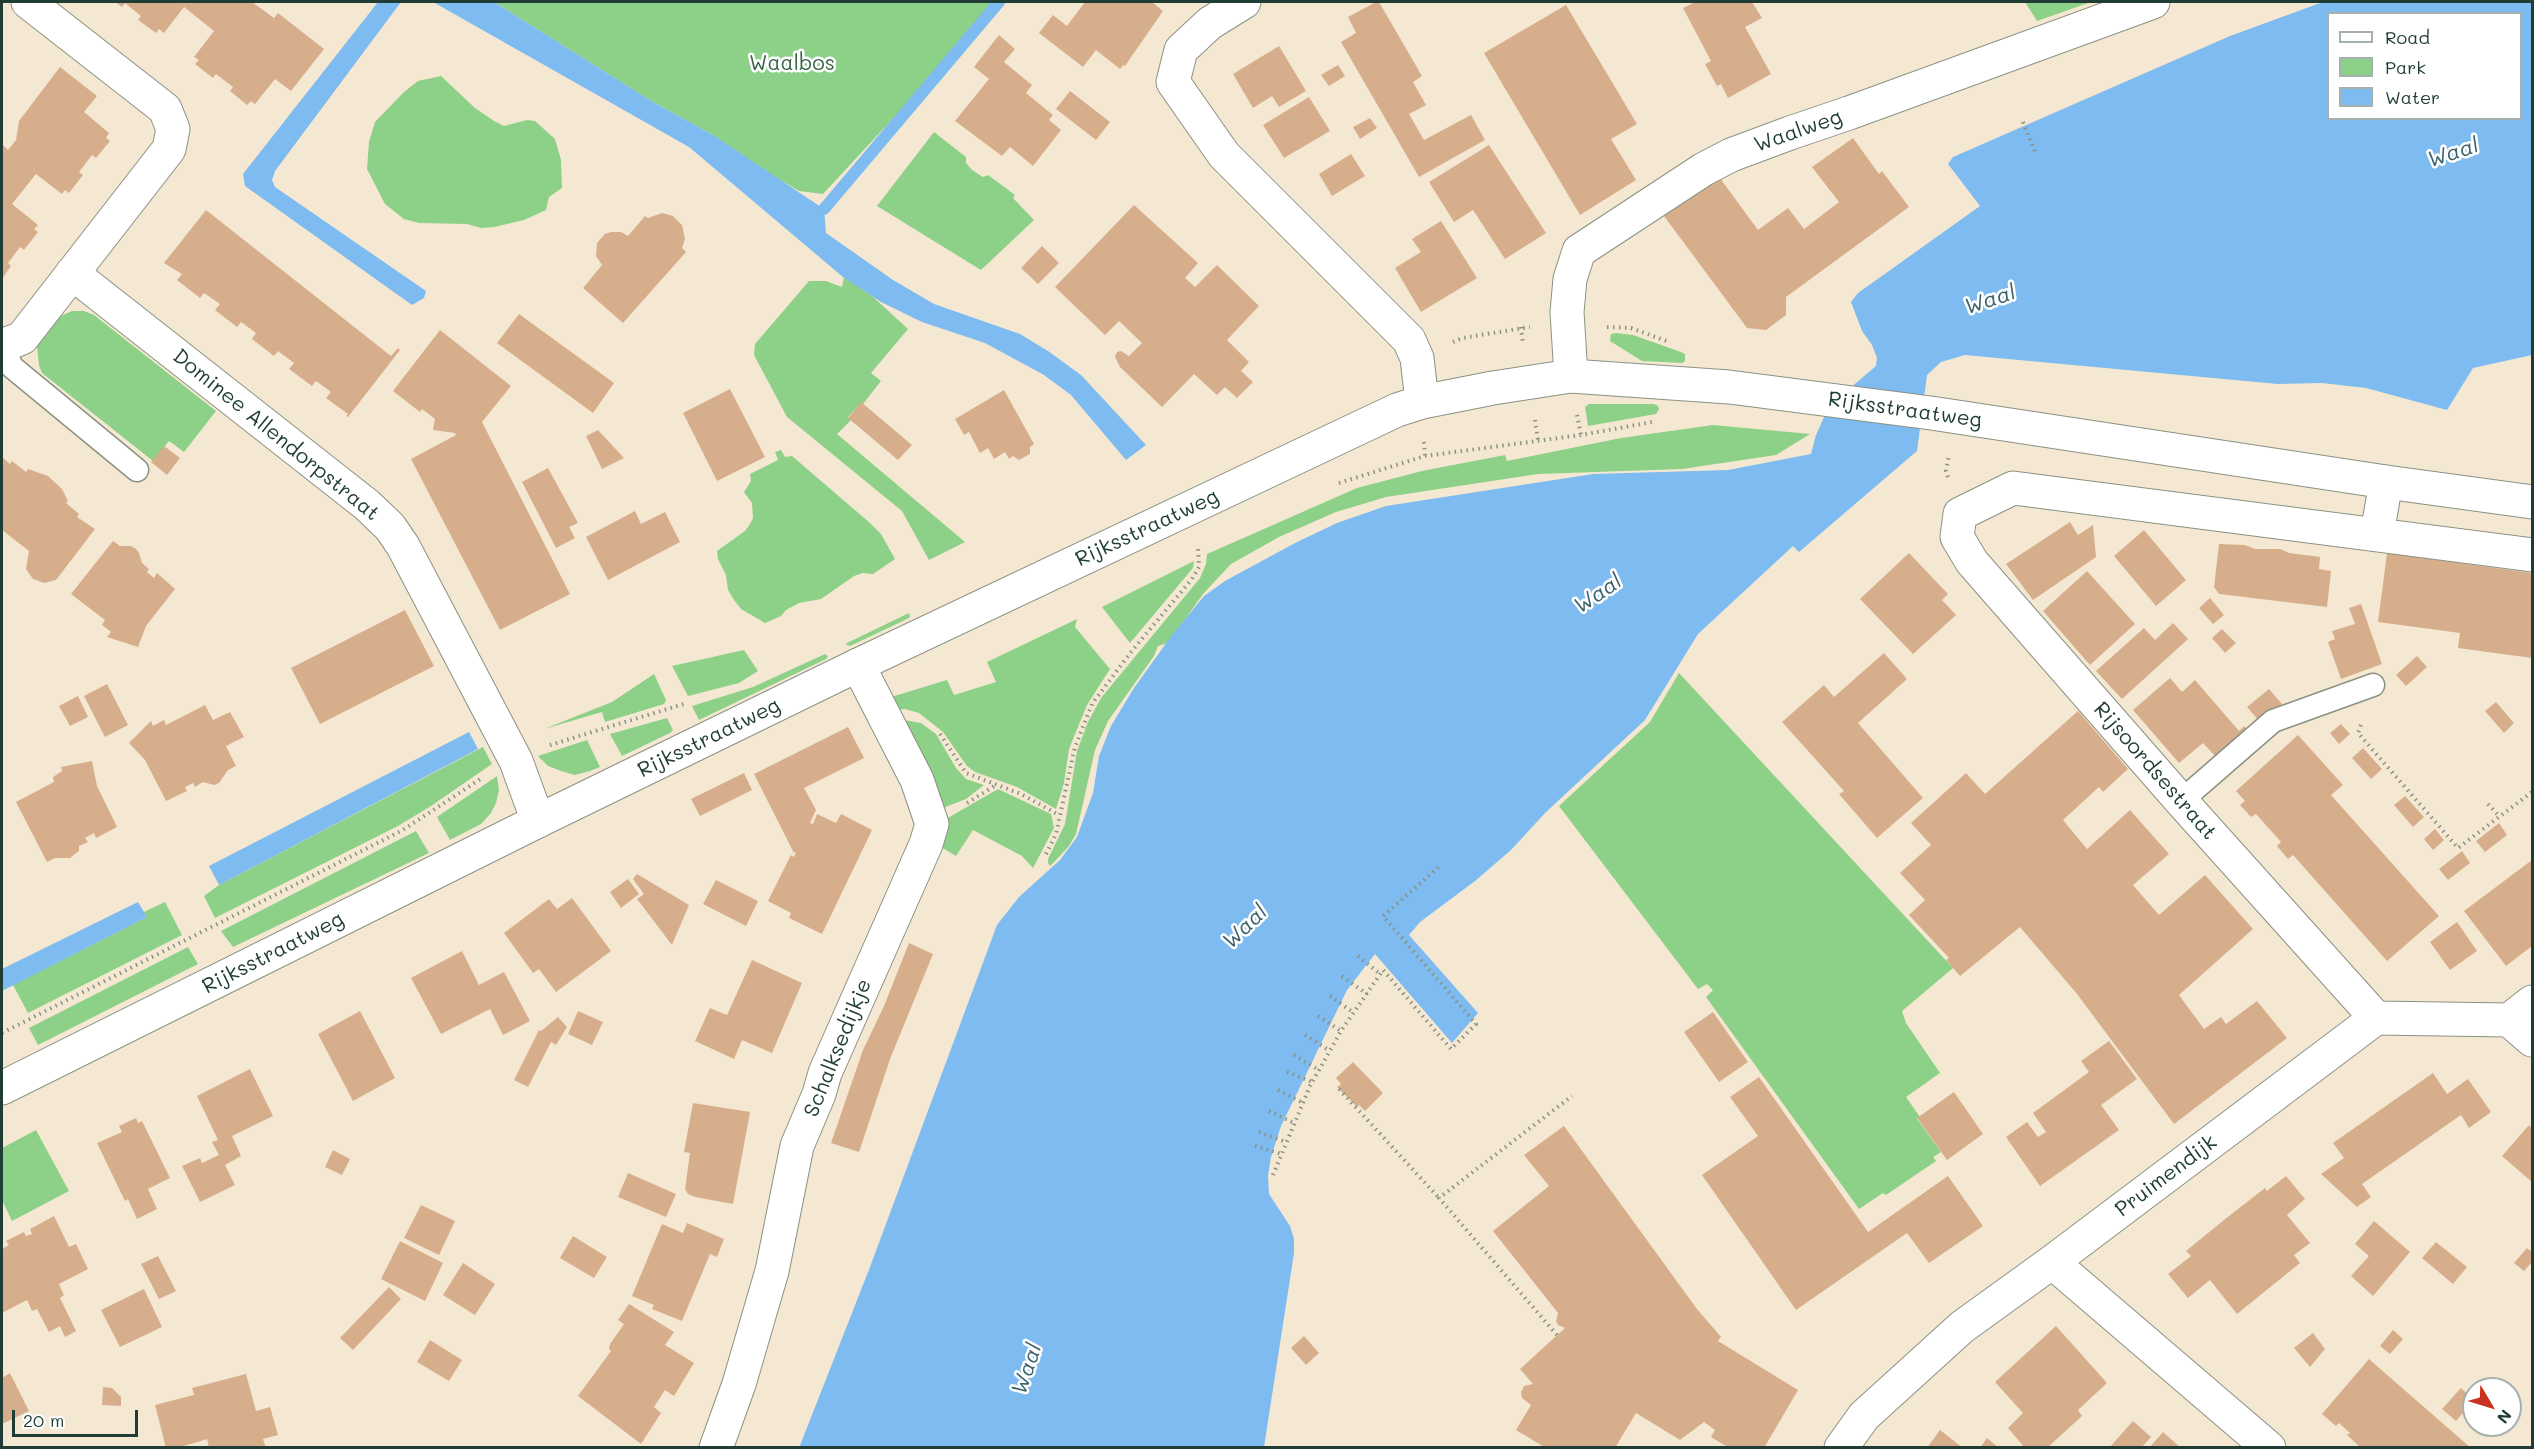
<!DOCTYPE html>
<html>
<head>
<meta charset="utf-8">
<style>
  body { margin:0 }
  #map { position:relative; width:2534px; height:1449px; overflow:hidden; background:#f5e8d2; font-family:Mali,sans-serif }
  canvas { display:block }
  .frame { position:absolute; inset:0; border:3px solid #1f3d34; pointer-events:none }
  .legend { position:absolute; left:2327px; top:12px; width:195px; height:108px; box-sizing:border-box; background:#fff; border:2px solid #a5b1ae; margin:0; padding:8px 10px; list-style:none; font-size:18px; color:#1f3d34 }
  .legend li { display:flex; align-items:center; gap:12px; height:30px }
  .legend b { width:30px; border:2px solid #a5b1ae }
  .north { position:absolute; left:2462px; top:1377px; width:60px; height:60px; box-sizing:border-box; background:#fff; border:2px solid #a5b1ae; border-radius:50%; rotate:128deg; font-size:16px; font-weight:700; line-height:24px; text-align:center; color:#1f3d34 }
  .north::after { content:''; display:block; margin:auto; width:21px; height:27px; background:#c8321e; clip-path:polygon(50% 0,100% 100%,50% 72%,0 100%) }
  .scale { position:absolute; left:12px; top:1410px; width:126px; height:27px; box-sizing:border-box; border:3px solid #1f3d34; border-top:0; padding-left:8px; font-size:18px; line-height:21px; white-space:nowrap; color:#1f3d34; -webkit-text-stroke:4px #fff; paint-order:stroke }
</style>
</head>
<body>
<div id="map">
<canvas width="2534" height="1449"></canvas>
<div class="frame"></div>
<ul class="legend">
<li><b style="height:8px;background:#fff"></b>Road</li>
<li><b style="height:16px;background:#8dd088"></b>Park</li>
<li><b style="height:16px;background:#7dbbf0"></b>Water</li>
</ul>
<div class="north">N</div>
<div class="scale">20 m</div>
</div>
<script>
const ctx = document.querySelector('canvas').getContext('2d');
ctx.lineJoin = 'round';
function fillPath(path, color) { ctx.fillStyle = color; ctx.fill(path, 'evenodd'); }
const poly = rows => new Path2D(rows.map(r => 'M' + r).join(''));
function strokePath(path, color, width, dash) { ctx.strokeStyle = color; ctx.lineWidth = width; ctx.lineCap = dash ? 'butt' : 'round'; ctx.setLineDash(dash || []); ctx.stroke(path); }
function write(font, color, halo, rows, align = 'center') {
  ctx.font = font + ' Mali,sans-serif'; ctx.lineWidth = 5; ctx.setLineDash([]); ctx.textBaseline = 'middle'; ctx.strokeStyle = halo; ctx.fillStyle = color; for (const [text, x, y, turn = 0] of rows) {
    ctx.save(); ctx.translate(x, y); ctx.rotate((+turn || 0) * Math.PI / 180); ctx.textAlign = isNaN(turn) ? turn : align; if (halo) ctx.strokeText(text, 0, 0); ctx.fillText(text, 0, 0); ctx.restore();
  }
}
fillPath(poly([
  [494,2,1001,2,823,194,799,191,760,168,713,135,653,102],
  [2025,2,2091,2,2037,21],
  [441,76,475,108,494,121,504,126,527,120,535,121,555,139,561,160,562,188,549,197,546,210,524,220,494,227,481,228,467,224,419,223,404,219,385,204,367,169,369,142,375,122,404,92,418,81],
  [934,132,966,157,966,163,972,170,983,177,988,175,1015,195,1013,198,1034,220,981,270,877,206],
  [844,277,872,296,908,329,871,373,881,381,863,404,861,403,848,417,851,420,837,434,965,542,929,560,902,511,787,417,754,355,755,344,809,281,826,281,842,287],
  [72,311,84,311,94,315,216,411,184,452,169,441,153,461,42,373,39,365,37,346,59,317],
  [1616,333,1633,335,1681,352,1685,354,1685,361,1682,363,1642,361,1610,341,1611,334],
  [1589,404,1654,404,1658,406,1659,409,1656,414,1588,426,1585,407],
  [1713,425,1810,434,1776,455,1682,469,1538,474,1386,497,1336,512,1279,537,1231,564,1203,594,1168,643,1158,646,1154,656,1108,721,1095,750,1076,834,1069,846,1057,859,1050,866,1048,863,1048,859,1065,824,1077,751,1088,722,1101,698,1200,578,1206,564,1207,554,1357,488,1422,471,1505,455,1507,461,1621,438],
  [781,450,785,457,792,456,870,523,881,534,895,559,873,574,863,573,854,576,821,599,799,603,786,610,781,616,765,623,741,609,734,600,728,590,726,575,718,559,717,551,745,531,750,524,753,518,752,503,744,492,751,481,750,474,778,460,775,452],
  [1194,561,1193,568,1130,643,1102,607],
  [909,613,910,617,907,619,850,646,845,644],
  [1077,619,1075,627,1110,669,1087,705,1069,749,1064,783,1056,809,1017,787,975,772,967,766,943,732,919,713,905,709,897,710,891,697,947,680,954,695,996,682,987,662],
  [744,650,758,671,739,683,688,696,672,666],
  [825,654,828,656,826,659,699,720,692,706,753,687],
  [1679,673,1953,968,1902,1011,1906,1023,1940,1073,1906,1097,1920,1117,1917,1119,1941,1152,1933,1157,1936,1161,1886,1195,1883,1193,1859,1209,1706,997,1713,990,1707,984,1698,989,1559,806,1650,722],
  [654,674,666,700,664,704,605,722,602,712,544,729,612,702],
  [667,718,673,730,670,733,622,756,610,734],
  [904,720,921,723,936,734,956,768,966,779,984,785,966,799,943,808],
  [587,740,600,767,590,771,575,775,561,771,548,766,538,756],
  [483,747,492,764,431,806,398,826,215,918,204,896,219,885],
  [497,776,499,790,496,803,491,813,481,824,450,840,437,817],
  [998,789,1051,814,1054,828,1033,868,1022,856,973,830,956,856,936,844,946,819],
  [416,831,429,853,233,947,221,931],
  [165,902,182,935,28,1013,13,985,147,917,144,912],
  [188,947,198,964,38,1045,29,1028],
  [36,1130,69,1191,12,1221,2,1200,2,1148]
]), '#8dd088');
fillPath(poly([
  [378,2,401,2,275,171,272,180,275,187,426,291,424,298,412,305,245,186,243,174],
  [433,2,494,2,653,102,713,135,824,209,826,233,893,280,934,304,1020,334,1048,351,1081,375,1146,445,1126,460,1071,395,1044,375,985,343,922,322,881,302,843,277,689,147],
  [2323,2,2532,2,2532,355,2473,368,2447,410,2366,388,2322,383,2278,384,1965,355,1941,362,1927,375,1917,451,1799,552,1793,546,1698,634,1645,720,1545,813,1511,850,1475,881,1420,922,1409,935,1478,1013,1452,1043,1375,954,1347,990,1281,1126,1271,1157,1268,1176,1269,1194,1290,1226,1294,1239,1294,1253,1264,1447,799,1448,870,1267,997,925,1019,897,1060,860,1077,837,1093,793,1099,756,1111,726,1134,688,1172,635,1204,596,1225,581,1295,543,1337,523,1386,506,1593,474,1728,470,1811,454,1816,435,1829,406,1876,366,1877,358,1872,345,1862,331,1851,302,1858,293,1980,206,1948,164,1953,157,2230,36],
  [2328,14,2520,14,2520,118,2328,118],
  [469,732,478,749,219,885,209,866],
  [138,902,147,917,2,991,2,969]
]), '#7dbbf0');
strokePath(poly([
  [824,209,999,2]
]), '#7dbbf0', 12);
fillPath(poly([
  [115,2,252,2,274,18,278,13,324,49,291,91,275,79,255,104,251,101,247,105,230,91,233,87,225,81,216,74,213,78,195,64,199,60,194,57,214,31,184,7,164,33,159,29,156,33,138,20,141,16,125,3,122,7],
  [1085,2,1152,2,1163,11,1125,66,1123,65,1120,69,1096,50,1083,67,1039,33,1053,15,1067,26],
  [1376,2,1379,2,1422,76,1413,82,1426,105,1409,114,1424,140,1471,115,1485,140,1419,177,1341,42,1356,33,1348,17],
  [1695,2,1752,2,1762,18,1745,27,1771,74,1728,98,1721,84,1717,86,1705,64,1711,61,1683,8],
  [1566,5,1637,124,1611,139,1636,180,1580,215,1484,53],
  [999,35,1015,49,1004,62,1032,85,1026,93,1053,115,1049,120,1061,130,1033,166,1010,147,1002,156,955,121,989,79,974,67],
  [1279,46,1306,91,1279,107,1272,96,1253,108,1233,74],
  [1338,65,1345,76,1329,86,1321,75],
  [60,67,97,96,84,112,109,133,106,138,110,141,96,158,92,155,79,172,83,175,69,193,65,190,62,194,36,174,12,204,38,225,34,229,38,232,24,250,20,247,8,263,11,266,2,279,2,144,8,150,16,140,19,121],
  [1070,91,1110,122,1096,140,1056,109],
  [1309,97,1330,131,1284,158,1263,125],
  [1370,118,1377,128,1360,139,1353,127],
  [1853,138,1879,174,1882,171,1909,207,1786,297,1786,315,1766,330,1747,328,1664,216,1717,174,1758,230,1788,208,1804,229,1839,202,1812,167],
  [1489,145,1546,233,1505,259,1473,210,1454,222,1429,182],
  [1351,154,1365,176,1332,196,1319,174],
  [1134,205,1198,263,1185,278,1195,287,1217,265,1259,306,1227,340,1249,362,1241,371,1253,382,1237,398,1225,387,1217,395,1194,374,1162,407,1120,367,1115,357,1117,352,1121,351,1129,356,1142,343,1119,321,1105,335,1055,287],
  [206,210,391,356,398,348,400,350,348,417,346,416,348,414,326,398,331,392,316,381,312,386,289,369,294,363,278,351,274,356,252,339,256,333,241,322,237,327,215,310,220,304,204,293,200,298,177,280,182,274,164,263],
  [662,213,673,216,682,225,685,239,682,248,686,252,623,323,583,288,602,265,596,256,597,243,605,234,611,232,621,232,628,236,645,216,648,218],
  [1441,221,1477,278,1421,312,1395,268,1421,252,1412,239],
  [1042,246,1059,263,1038,284,1021,268],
  [519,314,614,383,593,413,497,343],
  [440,330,511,386,482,422,570,594,500,630,411,459,456,435,455,433,433,430,435,419,422,409,420,412,393,391],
  [730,389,765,457,717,481,683,413],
  [1004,390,1034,444,1030,447,1030,454,1019,460,1013,456,1009,459,1005,452,994,459,988,448,980,453,969,432,964,435,955,419],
  [861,402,912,445,898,460,848,418],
  [598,430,624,458,602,469,586,436],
  [164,446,180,458,167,475,151,462],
  [2,457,10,464,12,461,26,472,28,469,48,476,62,489,68,501,66,503,79,514,77,517,95,529,56,580,44,583,33,579,26,569,29,551,2,530],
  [548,468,578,523,569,527,575,538,556,548,522,482],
  [635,511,641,524,665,512,680,542,608,580,586,537],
  [2070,522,2078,535,2093,525,2096,557,2033,600,2006,564],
  [2144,530,2186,580,2156,606,2114,556],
  [113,541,120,546,131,546,136,549,139,553,142,563,149,569,147,572,154,578,157,573,175,589,146,626,138,647,107,637,111,632,102,625,105,620,71,594],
  [2219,544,2245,545,2255,549,2280,549,2289,553,2320,557,2319,569,2331,571,2327,607,2219,594,2214,587],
  [1909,553,1948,594,1942,600,1956,615,1913,654,1860,599],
  [2387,553,2532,573,2532,658,2458,648,2460,633,2378,622],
  [2087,571,2135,624,2090,665,2043,611],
  [2210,598,2224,615,2213,624,2199,608],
  [2361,604,2382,664,2341,679,2328,642,2335,639,2332,631,2355,624,2349,608],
  [405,610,434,666,320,724,291,668],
  [2173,623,2188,639,2122,699,2096,671,2144,628,2155,640],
  [2222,629,2236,643,2225,653,2212,638],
  [1884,653,1907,679,1858,723,1923,798,1877,838,1839,794,1844,791,1782,722,1824,685,1834,697],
  [2417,656,2427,667,2406,686,2396,675],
  [2170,678,2182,692,2195,680,2239,731,2244,726,2250,733,2218,759,2203,743,2179,763,2133,710],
  [107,684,128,725,105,737,84,696],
  [2269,689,2282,704,2260,722,2247,707],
  [78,696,88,717,70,726,59,706],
  [2496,702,2514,723,2504,733,2485,711],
  [205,705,213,720,230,712,244,737,226,746,236,766,228,770,219,783,214,785,203,782,195,787,193,783,185,787,187,791,166,801,145,760,129,743,151,721,153,726,164,720,166,725],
  [2078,711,2128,769,2103,792,2099,787,2063,820,2087,849,2130,810,2169,854,2133,885,2159,915,2205,875,2253,929,2179,995,2204,1029,2221,1017,2226,1024,2257,1001,2287,1038,2174,1124,2077,994,2020,927,1960,976,1946,960,1949,958,1909,915,1925,900,1900,873,1931,845,1911,823,1966,773,1985,794],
  [2341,724,2350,734,2339,744,2330,733],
  [848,727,864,758,804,788,816,810,810,823,813,824,817,814,836,823,841,814,872,830,822,934,789,918,791,913,768,901,791,855,794,857,796,852,794,853,754,774],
  [2298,735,2343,785,2331,795,2439,916,2387,961,2293,855,2288,859,2277,846,2281,842,2256,814,2251,817,2240,805,2245,801,2236,791],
  [2363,748,2382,769,2371,779,2352,758],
  [92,761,97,786,117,827,96,838,94,833,85,838,88,842,79,846,79,851,70,858,55,858,47,862,16,802,54,782,53,777,62,771,61,767],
  [744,773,752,790,700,816,691,799],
  [2405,796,2424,817,2413,827,2394,805],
  [2499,823,2507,835,2485,852,2476,841],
  [2435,829,2444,840,2433,850,2424,839],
  [2462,851,2470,863,2448,880,2439,869],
  [2532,860,2532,946,2506,966,2464,911],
  [637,874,689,905,672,945,637,899,644,894,633,879],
  [628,879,639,894,621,908,610,892],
  [716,880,758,901,746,926,703,904],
  [572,898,611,951,556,992,539,969,533,973,504,933,549,899,557,909],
  [2457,922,2477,951,2450,970,2430,942],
  [909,943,933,954,890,1059,859,1152,831,1143,863,1050,884,1006],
  [462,951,479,985,504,972,530,1021,503,1035,490,1009,441,1034,411,978],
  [752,960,802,983,772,1053,742,1040,734,1059,695,1041,710,1008,727,1015],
  [360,1011,395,1078,353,1101,318,1034],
  [578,1011,603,1022,592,1045,568,1034],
  [1713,1012,1748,1062,1719,1082,1684,1032],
  [558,1017,567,1027,556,1045,551,1042,528,1087,514,1080,539,1030,541,1031],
  [2109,1041,2137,1079,2101,1105,2119,1130,2040,1186,2006,1137,2027,1122,2038,1137,2046,1132,2033,1113,2089,1072,2081,1061],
  [1353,1062,1383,1093,1365,1111,1359,1105,1357,1107,1337,1087,1341,1084,1336,1078],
  [250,1069,273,1116,232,1136,241,1156,225,1165,235,1185,200,1202,182,1166,200,1158,202,1163,219,1155,212,1142,218,1140,197,1096],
  [2433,1073,2447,1094,2468,1079,2491,1112,2469,1128,2461,1115,2362,1184,2371,1197,2357,1207,2321,1174,2344,1158,2333,1143],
  [1759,1077,1868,1232,1948,1176,1983,1226,1929,1263,1907,1233,1796,1310,1702,1175,1758,1136,1730,1097],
  [1954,1092,1983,1134,1947,1160,1917,1118],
  [693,1103,750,1112,733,1204,695,1197,688,1194,685,1189,690,1153,684,1152],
  [136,1118,138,1123,142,1121,170,1178,148,1189,157,1209,137,1219,128,1199,125,1201,97,1143,122,1132,119,1126],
  [2529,1125,2532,1129,2532,1182,2502,1156],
  [1564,1126,1697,1309,1721,1337,1718,1341,1798,1390,1764,1448,1729,1448,1711,1437,1715,1430,1704,1422,1680,1440,1636,1413,1615,1448,1546,1448,1516,1430,1531,1405,1522,1398,1521,1392,1524,1386,1533,1384,1520,1369,1565,1328,1558,1325,1556,1321,1558,1313,1493,1231,1549,1186,1524,1155],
  [333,1150,350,1159,342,1175,325,1167],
  [628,1173,676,1194,666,1217,618,1197],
  [2286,1176,2305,1199,2287,1215,2310,1243,2294,1255,2300,1263,2237,1314,2210,1280,2188,1298,2168,1274,2191,1256,2186,1251,2224,1220,2265,1188,2267,1191],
  [421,1205,455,1221,439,1255,404,1238],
  [54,1216,69,1247,76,1244,88,1269,59,1284,64,1295,60,1298,76,1331,65,1337,60,1326,49,1332,37,1309,32,1311,27,1300,2,1313,2,1249,9,1245,6,1241,24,1232,26,1236,32,1234,30,1229],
  [2374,1221,2410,1252,2373,1296,2351,1276,2369,1256,2355,1244],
  [687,1223,724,1239,717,1257,710,1254,682,1321,652,1309,654,1305,632,1296,662,1224,683,1233],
  [573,1236,607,1257,594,1278,560,1258],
  [400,1241,443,1263,425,1301,381,1279],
  [2436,1242,2467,1267,2453,1284,2422,1258],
  [2527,1248,2532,1252,2532,1262,2524,1271,2514,1263],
  [158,1256,176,1291,159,1299,141,1264],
  [463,1263,495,1284,475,1315,443,1295],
  [389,1287,401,1299,353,1350,340,1338],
  [144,1289,162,1327,120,1347,101,1310],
  [629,1304,674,1332,665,1345,694,1363,674,1396,665,1390,654,1407,661,1413,641,1444,578,1396,611,1351,609,1349,610,1344,624,1324,618,1320],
  [2056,1326,2107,1383,2078,1410,2082,1416,2047,1448,2025,1448,2008,1428,2023,1413,1995,1382],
  [2393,1330,2403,1339,2390,1354,2380,1346],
  [2313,1333,2325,1349,2310,1367,2294,1348],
  [1304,1336,1319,1353,1306,1365,1291,1348],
  [430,1340,462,1360,449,1381,417,1362],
  [2369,1359,2370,1360,2471,1448,2361,1448,2347,1435,2350,1433,2339,1423,2336,1426,2322,1414],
  [10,1373,29,1411,2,1424,2,1378],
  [246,1374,256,1411,270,1407,278,1435,263,1439,266,1448,209,1448,207,1439,177,1448,166,1448,155,1405,194,1395,192,1388],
  [103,1387,112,1388,121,1397,121,1406,102,1405],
  [2461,1388,2474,1400,2456,1421,2442,1409],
  [2133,1421,2151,1437,2141,1448,2109,1448],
  [1940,1430,1963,1448,1927,1448],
  [2163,1432,2181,1448,2149,1448],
  [1987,1438,1999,1448,1980,1448]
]), '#d7ae8c');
const service = poly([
  [3,347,12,367,137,470],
  [2181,801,2273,721,2373,685]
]);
const minor = poly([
  [1244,2,1210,23,1181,50,1173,82,1224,155,1409,340,1417,358,1422,402],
  [72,273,367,505,390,527,403,546,516,761,538,821],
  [2,346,22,338,169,149,173,129,165,109,28,2],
  [1571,376,1567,312,1570,279,1579,251,1704,169,1731,155,1790,133,1849,113,2153,2],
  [2377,534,2386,482],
  [2376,1018,2181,801,1972,562,1957,537,1960,514,2013,488,2532,555],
  [2509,1020,2532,1040],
  [2052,1262,2269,1448],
  [716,1448,739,1384,772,1271,797,1146,819,1094,825,1073,926,844,932,824,917,780,858,665],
  [1841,1448,1864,1416,1962,1327,2052,1262,2376,1018,2509,1020,2532,1002]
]);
const tertiary = poly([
  [2,1088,538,821,858,665,1361,427,1397,410,1422,402,1493,388,1571,376,1729,387,1931,413,2386,482,2532,502]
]);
strokePath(service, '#8a9283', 25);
strokePath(minor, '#8a9283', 35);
strokePath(tertiary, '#8a9283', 35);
strokePath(poly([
  [2023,122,2035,152],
  [1521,327,1523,344],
  [1607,327,1631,328,1669,342],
  [1453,342,1462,338,1530,327],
  [1577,415,1581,435],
  [1535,420,1538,440],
  [1424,442,1425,456],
  [1948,477,1946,471,1949,455],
  [1339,483,1425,456,1581,435,1652,422],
  [2361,725,2358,733,2458,848,2532,792],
  [940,734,966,773,1021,794,1059,815],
  [550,745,687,703],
  [967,803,996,785],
  [2488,804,2500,817],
  [1046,854,1056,834,1075,747,1092,704,1131,652,1192,579,1199,567,1198,548],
  [1358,956,1380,974],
  [1342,976,1367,994],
  [1330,996,1354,1013],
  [1318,1016,1341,1031],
  [2,1033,403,830,482,778],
  [1305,1035,1330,1051],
  [1294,1055,1319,1070],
  [1287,1072,1312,1082],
  [1339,1089,1439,1198],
  [1278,1090,1303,1103],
  [1269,1111,1294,1123],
  [1259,1132,1286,1142],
  [1255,1146,1282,1154],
  [1273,1175,1310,1086,1341,1031,1383,970,1451,1049,1476,1024,1383,916,1441,865],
  [1557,1335,1439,1198,1572,1096]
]), '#8a9283', 4, [1.5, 4.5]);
strokePath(service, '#fff', 22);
strokePath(minor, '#fff', 33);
strokePath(tertiary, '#fff', 33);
write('21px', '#3a6249', '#fff', [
  ["Waalbos",792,64]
]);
write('21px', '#1f3d34', '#fff', [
  ["Waalweg",1798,131,-19],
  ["Rijksstraatweg",1905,410,8],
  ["Dominee Allendorpstraat",276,435,39],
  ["Rijksstraatweg",1147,528,-25],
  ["Rijksstraatweg",709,738,-26],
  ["Rijsoordsestraat",2155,771,49],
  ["Rijksstraatweg",273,953,-27],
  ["Schalksedijkje",838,1048,-68],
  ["Pruimendijk",2166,1176,-37]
]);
write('italic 22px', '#3b636c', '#fff', [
  ["Waal",2453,153,-18],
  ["Waal",1990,300,-18],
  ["Waal",1598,594,-34],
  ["Waal",1245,927,-44],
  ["Waal",1027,1369,-71]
]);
</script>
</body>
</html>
